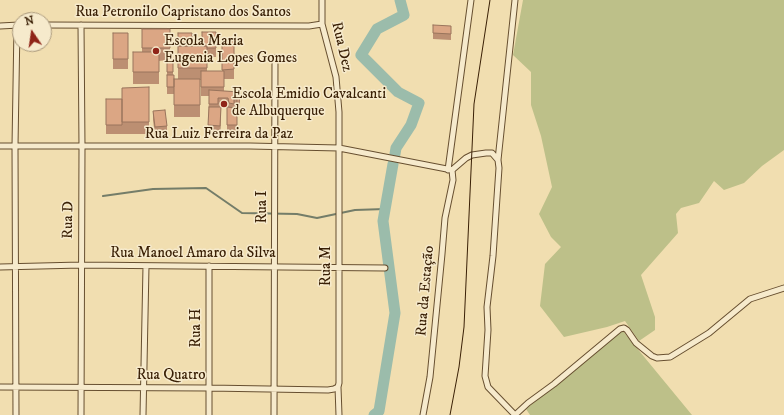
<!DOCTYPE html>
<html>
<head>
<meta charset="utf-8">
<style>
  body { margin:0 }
  #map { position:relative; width:784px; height:415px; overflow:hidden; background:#f1deb0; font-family:"IM FELL DW Pica",serif }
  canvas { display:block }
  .north { position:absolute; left:12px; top:12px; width:40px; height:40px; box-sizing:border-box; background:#f6eacc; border:1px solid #aa997c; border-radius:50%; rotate:347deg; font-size:11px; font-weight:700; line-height:16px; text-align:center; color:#391f05 }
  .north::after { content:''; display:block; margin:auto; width:14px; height:18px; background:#8f2418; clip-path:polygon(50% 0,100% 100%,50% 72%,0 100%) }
</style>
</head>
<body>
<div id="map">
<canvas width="784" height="415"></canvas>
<div class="north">N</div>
</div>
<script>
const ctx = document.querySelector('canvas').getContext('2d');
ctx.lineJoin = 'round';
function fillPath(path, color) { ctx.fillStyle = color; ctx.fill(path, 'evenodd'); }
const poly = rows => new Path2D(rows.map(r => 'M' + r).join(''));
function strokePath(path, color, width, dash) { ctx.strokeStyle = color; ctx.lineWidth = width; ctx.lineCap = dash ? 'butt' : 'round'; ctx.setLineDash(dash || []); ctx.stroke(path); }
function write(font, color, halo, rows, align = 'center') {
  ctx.font = font + ' "IM FELL DW Pica",serif'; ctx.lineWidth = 3; ctx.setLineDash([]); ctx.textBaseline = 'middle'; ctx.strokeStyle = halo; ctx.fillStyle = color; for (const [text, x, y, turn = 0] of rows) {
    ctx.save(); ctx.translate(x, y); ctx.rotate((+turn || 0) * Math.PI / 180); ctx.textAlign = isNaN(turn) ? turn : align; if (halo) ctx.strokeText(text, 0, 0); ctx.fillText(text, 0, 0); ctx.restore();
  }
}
fillPath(poly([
  [523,0,784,0,784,150,762,166,744,183,724,190,714,181,699,203,681,208,676,214,678,233,641,275,655,317,655,330,639,341,625,321,607,327,564,337,540,306,545,264,561,247,551,237,539,214,552,187,541,136,531,105,531,72,513,55],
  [622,330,692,415,530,415,526,409]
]), '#bdc089');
strokePath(poly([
  [103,196,153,189,206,188,242,213,297,214,317,218,355,210,385,209]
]), '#747d69', 2);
strokePath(poly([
  [395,154,396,148,411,125,419,103,398,92,361,55,377,29,404,15,400,0],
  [374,415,379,411,395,313,383,221,393,164]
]), '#9bbcab', 11);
const street = poly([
  [44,25,309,26,322,24],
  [0,26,19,25],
  [0,146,250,146,339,148,452,170,466,158,472,155,486,153,492,153,498,160,499,168,493,256,487,307,488,330,485,376,488,387,515,415],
  [498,160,515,0],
  [448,170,471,0],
  [0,267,81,265,385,268],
  [0,387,209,388,328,390,334,389,338,387,339,383,339,112,336,77,322,24,322,0],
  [338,387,339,415],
  [16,415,15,146,17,25],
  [81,415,82,147,81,25],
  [143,415,146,266],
  [209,415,209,266],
  [274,415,275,58],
  [423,415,430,377,442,254,445,218,453,180,452,170],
  [515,415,528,403,554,384,620,329,624,328,627,330,636,343,652,356,657,358,670,357,709,333,750,299,784,288]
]);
strokePath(street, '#674f30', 7);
strokePath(street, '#f6eacc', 5);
strokePath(poly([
  [450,415,459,367,464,327,474,104,490,0]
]), '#391f05', 1);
fillPath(poly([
  [142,29,170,29,170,60,173,60,173,75,174,79,178,79,178,33,192,46,202,46,216,32,216,57,207,57,207,71,222,71,222,41,234,41,234,79,224,79,224,91,240,92,239,113,237,113,237,135,227,135,227,107,228,107,221,108,220,135,208,134,209,96,201,96,201,80,200,80,200,117,174,117,174,94,167,94,167,60,159,61,159,84,133,84,133,52,142,52],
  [451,32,451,40,433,39,433,33],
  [113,33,128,33,128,69,113,69],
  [149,87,149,134,106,134,106,99,122,114],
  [153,111,167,126,167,135,155,136,153,120]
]), '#bc8f72');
fillPath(poly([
  [221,107,221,116,220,135,220,126]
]), '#99745c');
const building = poly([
  [433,25,451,26,451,34,433,33,433,25],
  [142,29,170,29,170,48,142,48,142,29],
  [202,32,216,32,216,48,207,48,207,46,202,46,202,32],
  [113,33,128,33,128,59,113,59,113,33],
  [178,33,192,33,192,46,178,46,178,33],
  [222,41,234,41,234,69,222,70,222,41],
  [178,46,207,46,207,68,178,68,178,46],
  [133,52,159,52,159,72,133,72,133,52],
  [167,60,173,60,173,72,167,72,167,60],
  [201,71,224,71,224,87,201,87,201,71],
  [167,75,174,75,174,87,167,87,167,75],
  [174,79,200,79,200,105,174,105,174,79],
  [149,87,149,122,122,122,122,88,149,87],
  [209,90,240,92,239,104,237,104,237,98,234,98,234,104,229,103,228,98,218,98,218,104,209,104,209,90],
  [106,99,122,99,122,125,106,125,106,99],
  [209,107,221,107,220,126,208,125,209,107],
  [227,107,237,108,237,125,227,125,227,107],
  [165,110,167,126,155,127,153,111,165,110]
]);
fillPath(building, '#dba684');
strokePath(building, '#99745c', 1);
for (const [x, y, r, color] of [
  [156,51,4,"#8f2418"],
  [224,104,4,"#8f2418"]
]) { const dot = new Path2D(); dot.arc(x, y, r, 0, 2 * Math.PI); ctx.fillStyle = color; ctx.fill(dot); strokePath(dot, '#f6eacc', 1.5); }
write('15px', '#391f05', '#f6eacc', [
  ["Rua Petronilo Capristano dos Santos",183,13],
  ["Rua Dez",341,47,77],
  ["Rua Luiz Ferreira da Paz",219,135],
  ["Rua I",263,207,-90],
  ["Rua D",69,220,-89],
  ["Rua Manoel Amaro da Silva",193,254],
  ["Rua M",327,266,-90],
  ["Rua da Estação",426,291,-85],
  ["Rua H",197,328,-90],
  ["Rua Quatro",171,376]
]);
write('15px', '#391f05', '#f6eacc', [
  ["Escola Maria",164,42],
  ["Eugenia Lopes Gomes",164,59],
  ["Escola Emidio Cavalcanti",232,95],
  ["de Albuquerque",232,112]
], 'left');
</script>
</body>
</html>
